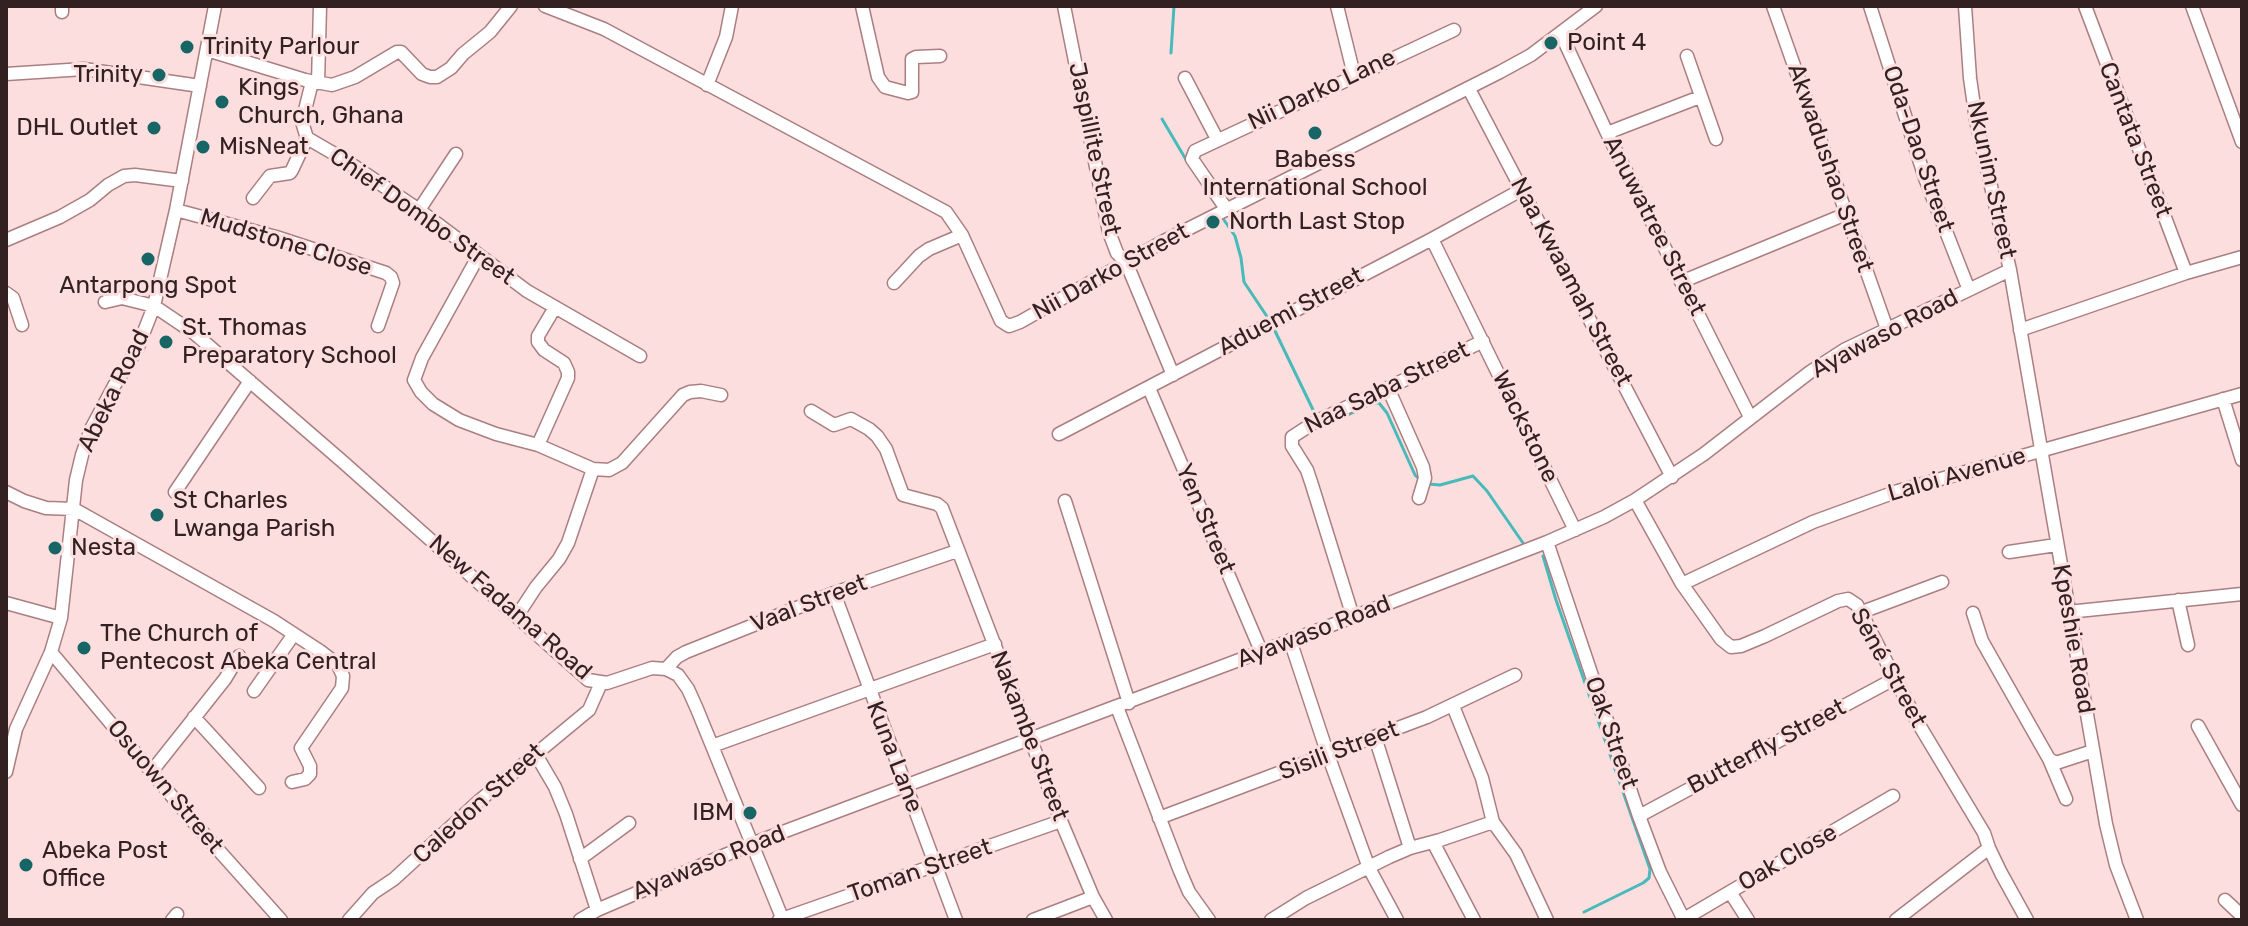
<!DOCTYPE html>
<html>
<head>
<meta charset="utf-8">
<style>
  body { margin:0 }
  #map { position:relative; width:2248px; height:926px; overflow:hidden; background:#fcdedf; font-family:Rubik,sans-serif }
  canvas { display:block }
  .frame { position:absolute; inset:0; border:8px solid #332122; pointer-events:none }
</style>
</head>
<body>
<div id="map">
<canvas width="2248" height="926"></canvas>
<div class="frame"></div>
</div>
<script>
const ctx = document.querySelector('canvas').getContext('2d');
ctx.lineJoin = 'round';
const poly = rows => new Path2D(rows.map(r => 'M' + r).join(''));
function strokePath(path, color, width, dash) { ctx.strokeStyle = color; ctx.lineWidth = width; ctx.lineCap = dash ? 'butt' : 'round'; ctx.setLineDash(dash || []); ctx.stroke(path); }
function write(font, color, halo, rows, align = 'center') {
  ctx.font = font + ' Rubik,sans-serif'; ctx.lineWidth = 6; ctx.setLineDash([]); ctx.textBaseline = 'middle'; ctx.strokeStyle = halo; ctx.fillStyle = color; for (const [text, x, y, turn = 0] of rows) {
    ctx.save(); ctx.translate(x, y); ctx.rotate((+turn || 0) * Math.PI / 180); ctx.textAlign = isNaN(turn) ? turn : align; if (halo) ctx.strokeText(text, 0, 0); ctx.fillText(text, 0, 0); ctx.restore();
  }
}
strokePath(poly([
  [1171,53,1174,6],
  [1162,119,1188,163],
  [1203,186,1217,206],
  [1224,220,1235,236,1241,258,1244,282,1268,318],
  [1275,331,1317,418],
  [1322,423,1331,423,1373,403,1379,403,1387,413,1415,475,1419,479],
  [1429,484,1440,485,1473,476,1487,491,1523,543],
  [1543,556,1556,600,1650,869,1649,878,1643,883,1584,912]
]), '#49baba', 3);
const minor = poly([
  [545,6,604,29,946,212,962,235,1001,321,1009,326,1020,322,1164,241,1500,72,1531,55,1596,6],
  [862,6,878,77,885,87,908,93,912,92,912,59,916,57,940,56],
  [1064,6,1109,232,1117,253,1126,262,1173,375],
  [1337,6,1354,75],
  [1773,6,1887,329],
  [1870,6,1925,178,1969,290],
  [1965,6,1970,78,1976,120,2010,270,2106,824,2116,865,2137,920],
  [2085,6,2186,273],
  [2192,6,2242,142],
  [62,12,62,6],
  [1561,34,1607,133,1750,417],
  [207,50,305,80,332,85,355,77,397,52,401,52,422,74,430,77,437,77,451,68,463,54,490,32,511,6],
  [1687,56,1716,139],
  [6,74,84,69,200,86],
  [1185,78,1217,139],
  [312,82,302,122,307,138,345,160,419,210,527,291,640,356],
  [318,83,320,6],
  [707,85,726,37,732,6],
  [1469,89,1672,477],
  [1607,133,1700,97],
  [253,198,270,176,290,173,292,170,307,138],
  [176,210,276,237,386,273,391,277,393,283,378,326],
  [419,210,456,154],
  [1227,210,1192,159,1195,151,1454,30],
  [1432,239,1575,530],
  [6,240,60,217,90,200,108,185,124,176,135,175,182,181],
  [479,255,422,358,414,380,421,392,433,404,459,420,496,434,538,445,593,469,609,470,622,463,683,395,690,392,701,391,721,395],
  [1681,282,1846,214],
  [894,283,919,256,929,249,962,235],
  [6,293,13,298,22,325],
  [105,302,122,298,154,306,194,333,343,462,588,680,607,683,652,668,666,669,678,675,688,689,697,709,783,920],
  [2020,330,2186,273,2242,257],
  [1149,388,1261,651],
  [1388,388,1423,467,1425,478,1419,498],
  [2223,399,2242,460],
  [811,411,834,425,851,419,869,429,877,436,886,449,903,495,937,504,942,508,1031,740,1061,821,1093,897,1106,920],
  [1059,434,1432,239,1523,189],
  [538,445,568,378,568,372,564,363,544,350,538,342,538,336,554,309],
  [6,492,24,501,46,508,74,509,274,621,320,651,338,665,343,676,342,688,301,748,310,766,310,774,305,779,292,782],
  [175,492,250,381],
  [1635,500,1682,584,1721,639,1731,647,1741,646,1765,636,1838,601,1848,599,1857,605,1918,723,1984,833,1989,848,2001,873,2027,920],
  [1065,501,1129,703],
  [1547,542,1639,816,1660,872,1684,920],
  [2009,552,2056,545],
  [1682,584,1813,522,1898,491,2242,394],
  [834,593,956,920],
  [2178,600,2188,645],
  [6,603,61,618],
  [1862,612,1942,582],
  [2068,612,2242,594],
  [1973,613,1982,641,2049,759,2056,763,2093,751],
  [517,616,536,587,559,559,568,543,593,469],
  [1353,617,1312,485,1307,470,1292,446,1292,437,1315,422,1388,388,1483,341],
  [1290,640,1328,755,1369,868,1397,920],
  [51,652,196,825,281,920],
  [666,669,677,657,686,652,834,593,957,551],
  [254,691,294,634],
  [1453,706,1482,778,1493,822,1516,854,1547,920],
  [1117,707,1180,871,1189,892,1209,920],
  [194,717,259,788],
  [2198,726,2242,805],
  [1375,737,1410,848],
  [712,746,995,644],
  [535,753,555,787,566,814,597,910],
  [2049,759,2066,799],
  [152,771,225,679,239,656],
  [6,772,16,729,51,652,61,618,76,480,82,455,91,429,114,386,138,347,154,306,176,210,215,6],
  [1639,816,1894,679],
  [1159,818,1427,717,1515,675],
  [1433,842,1474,920],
  [580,859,629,823],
  [1730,892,1748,920],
  [2225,900,2242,916],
  [1684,919,1893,796],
  [172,920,177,914],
  [349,920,373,893,394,879,479,801,589,710,601,683],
  [580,920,597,910,751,844,1353,617,1547,542,1604,517,1635,500,1704,454,1810,372,1844,350,2010,270],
  [779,920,1061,821],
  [1033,920,1093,897],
  [1271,920,1306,898,1389,857,1410,848,1440,840,1493,822],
  [1896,920,1989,848]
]);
strokePath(minor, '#ab7e81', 15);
strokePath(minor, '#fff', 12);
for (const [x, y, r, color] of [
  [1551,43,8,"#176565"],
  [187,47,8,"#176565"],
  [159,75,8,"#176565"],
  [222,102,8,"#176565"],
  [154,128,8,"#176565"],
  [1315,133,8,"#176565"],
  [203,147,8,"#176565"],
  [1213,222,8,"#176565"],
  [148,259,8,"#176565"],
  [166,342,8,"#176565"],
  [157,515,8,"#176565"],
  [55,548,8,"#176565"],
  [84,648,8,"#176565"],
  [750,813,8,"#176565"],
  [26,865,8,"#176565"]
]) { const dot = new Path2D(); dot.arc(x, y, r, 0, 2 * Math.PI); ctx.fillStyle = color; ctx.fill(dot); strokePath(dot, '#fcdedf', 3); }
write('24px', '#332122', '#fcdedf', [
  ["Point 4",1567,43],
  ["Trinity Parlour",203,47],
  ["Trinity",143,75,"right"],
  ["Kings",238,88],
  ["Church, Ghana",238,116],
  ["DHL Outlet",138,128,"right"],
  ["MisNeat",219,147],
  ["Babess",1315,160,"center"],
  ["International School",1315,188,"center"],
  ["North Last Stop",1229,222],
  ["Antarpong Spot",148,286,"center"],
  ["St. Thomas",182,328],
  ["Preparatory School",182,356],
  ["St Charles",173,501],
  ["Lwanga Parish",173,529],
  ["Nesta",71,548],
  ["The Church of",100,634],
  ["Pentecost Abeka Central",100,662],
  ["IBM",734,813,"right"],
  ["Abeka Post",42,851],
  ["Office",42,879]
], 'left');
write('24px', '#332122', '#fcdedf', [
  ["Nii Darko Lane",1322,90,-25],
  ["Cantata Street",2135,140,69],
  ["Jaspillite Street",1094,149,78],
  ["Oda-Dao Street",1918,149,71],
  ["Akwadushao Street",1830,168,71],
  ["Nkunim Street",1991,180,78],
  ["Chief Dombo Street",422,217,35],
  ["Anuwatree Street",1654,226,63],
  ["Mudstone Close",286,243,17],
  ["Nii Darko Street",1111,272,-29],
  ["Naa Kwaamah Street",1571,282,62],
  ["Aduemi Street",1291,312,-28],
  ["Ayawaso Road",1885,334,-28],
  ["Naa Saba Street",1387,388,-26],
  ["Abeka Road",114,391,-64],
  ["Wackstone",1525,427,64],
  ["Laloi Avenue",1957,475,-16],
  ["Yen Street",1205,519,67],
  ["Vaal Street",809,604,-21],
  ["New Fadama Road",510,608,41],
  ["Ayawaso Road",1314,632,-21],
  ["Kpeshie Road",2073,639,80],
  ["Séné Street",1888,668,61],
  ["Oak Street",1611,733,71],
  ["Nakambe Street",1029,736,69],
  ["Butterfly Street",1767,747,-28],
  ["Sisili Street",1339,751,-21],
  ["Kuna Lane",894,757,69],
  ["Osuown Street",165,787,50],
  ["Caledon Street",479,804,-42],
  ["Oak Close",1788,858,-30],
  ["Ayawaso Road",709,863,-22],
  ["Toman Street",920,871,-19]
]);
</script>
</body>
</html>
